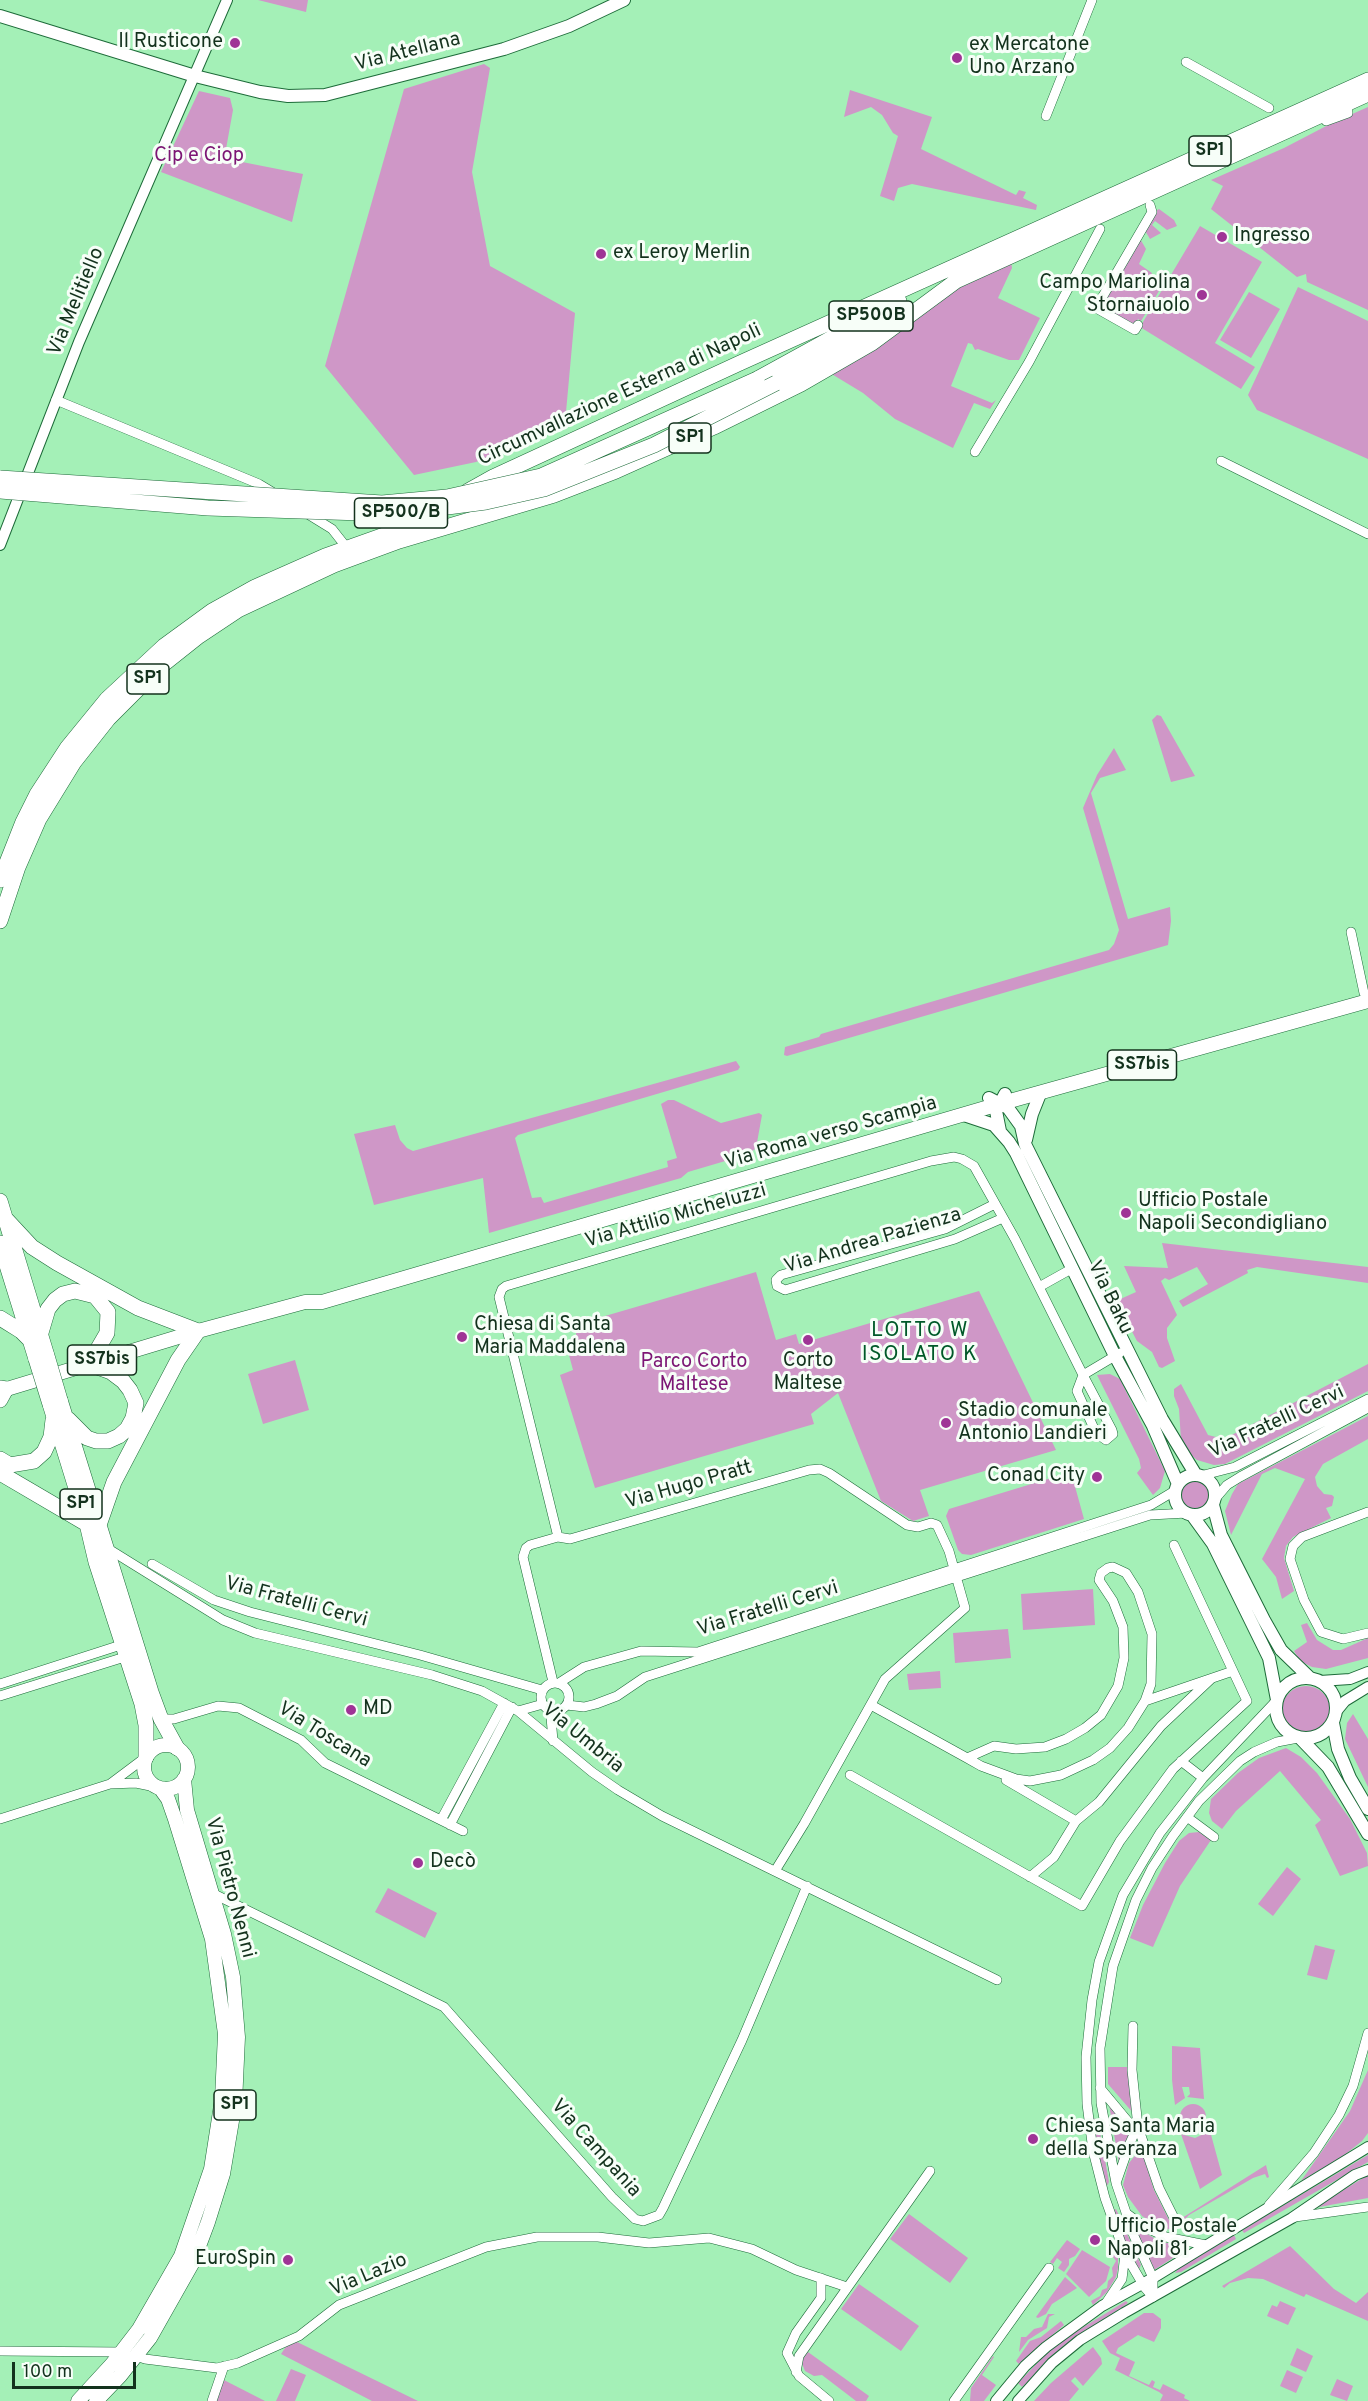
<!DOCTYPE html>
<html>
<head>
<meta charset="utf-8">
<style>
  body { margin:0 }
  #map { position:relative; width:1368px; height:2401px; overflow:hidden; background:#a4f0b7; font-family:Overpass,sans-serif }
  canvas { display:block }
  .scale { position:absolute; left:12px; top:2362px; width:124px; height:27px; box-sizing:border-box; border:3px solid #13321d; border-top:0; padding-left:8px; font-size:18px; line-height:21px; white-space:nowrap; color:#13321d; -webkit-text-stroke:4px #f7fef8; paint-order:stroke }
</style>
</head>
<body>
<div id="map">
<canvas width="1368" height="2401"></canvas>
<div class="scale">100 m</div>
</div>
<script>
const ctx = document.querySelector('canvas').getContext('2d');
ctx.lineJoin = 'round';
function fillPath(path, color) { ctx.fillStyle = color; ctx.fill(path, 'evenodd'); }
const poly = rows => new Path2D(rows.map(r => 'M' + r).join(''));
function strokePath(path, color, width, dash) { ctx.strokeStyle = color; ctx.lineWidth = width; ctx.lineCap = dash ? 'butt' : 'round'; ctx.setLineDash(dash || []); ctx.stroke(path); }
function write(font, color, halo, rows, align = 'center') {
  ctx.font = font + ' Overpass,sans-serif'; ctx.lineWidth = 6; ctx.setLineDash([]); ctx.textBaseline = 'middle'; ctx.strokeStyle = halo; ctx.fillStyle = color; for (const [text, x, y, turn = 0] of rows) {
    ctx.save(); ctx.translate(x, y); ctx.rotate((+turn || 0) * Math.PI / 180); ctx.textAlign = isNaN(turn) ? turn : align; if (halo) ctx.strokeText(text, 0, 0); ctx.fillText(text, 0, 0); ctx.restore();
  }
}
fillPath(poly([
  [258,0,308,0,306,12],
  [484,64,490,68,472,172,490,266,575,313,565,423,476,462,414,475,325,366,404,89],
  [850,90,932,117,921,149,1016,195,1019,190,1026,192,1023,198,1037,205,1036,210,912,184,898,188,894,201,880,196,898,136,893,133,882,115,871,107,844,117],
  [199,91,230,98,233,110,226,149,232,160,303,174,292,222,161,172],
  [1368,107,1368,310,1307,282,1306,274,1297,277,1211,209,1223,186,1211,180,1284,148,1332,123],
  [1159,209,1174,220,1177,226,1167,230,1155,221,1152,225,1161,233,1150,239,1144,229,1154,212],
  [1200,226,1262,262,1215,343,1255,367,1241,389,1140,327],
  [1139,237,1146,249,1139,264,1152,273,1149,279,1162,286,1141,321,1138,319,1134,329,1100,306],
  [1011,262,1012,268,998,298,1040,318,1019,360,1009,360,978,349,975,350,972,344,968,343,951,386,992,403,996,400,990,409,974,403,953,448,895,419,863,393,830,373,963,285],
  [1298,287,1368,321,1368,459,1257,410,1248,395],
  [1249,292,1280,309,1251,358,1220,340],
  [1157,715,1161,716,1195,776,1171,782,1152,720],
  [1114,748,1126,770,1100,778,1091,793,1128,919,1170,907,1171,921,1168,945,787,1056,784,1055,785,1047,819,1037,821,1034,1109,950,1114,944,1119,930,1083,808,1097,775],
  [736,1061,740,1067,738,1070,518,1135,515,1138,532,1198,541,1197,544,1203,668,1167,667,1161,677,1158,661,1104,668,1100,674,1100,721,1123,759,1113,762,1115,756,1148,749,1154,688,1172,681,1178,489,1233,483,1178,374,1205,354,1134,395,1125,400,1140,407,1148,413,1151],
  [1162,1243,1368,1267,1368,1283,1257,1267,1247,1270,1248,1273,1183,1307,1179,1301,1208,1284,1197,1267,1169,1280,1165,1278,1161,1281,1177,1315,1167,1328,1167,1338,1175,1361,1162,1368,1159,1367,1152,1352,1137,1341,1116,1301,1136,1292,1124,1266,1168,1268],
  [756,1272,776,1340,796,1334,799,1344,979,1291,1056,1450,920,1490,929,1516,913,1521,881,1501,838,1393,811,1414,814,1424,595,1488,560,1375,573,1370,569,1355,580,1350,576,1334,578,1326,581,1323],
  [295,1360,309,1410,263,1424,248,1374],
  [1368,1364,1368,1391,1225,1464,1214,1465,1197,1460,1190,1454,1181,1440,1179,1409,1174,1396,1174,1389,1181,1384,1208,1435,1224,1439],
  [1110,1374,1120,1379,1165,1471,1160,1488,1153,1495,1137,1473,1141,1468,1139,1459,1097,1375],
  [1368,1416,1368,1439,1323,1464,1315,1477,1317,1486,1324,1494,1332,1495,1334,1497,1332,1506,1326,1508,1331,1518,1293,1537,1286,1546,1284,1558,1294,1591,1282,1599,1276,1577,1262,1559,1305,1479,1275,1468,1262,1474,1231,1535,1225,1511,1232,1494,1238,1484],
  [1071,1472,1084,1519,971,1555,962,1554,958,1550,946,1516,949,1509],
  '1180 1495a15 15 0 1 1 30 0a15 15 0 1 1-30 0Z',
  [1093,1589,1095,1625,1023,1630,1021,1594],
  [1307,1623,1317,1640,1333,1650,1341,1650,1368,1638,1368,1658,1326,1669,1312,1667,1300,1661,1294,1651,1307,1642,1301,1625],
  [1008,1629,1011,1658,955,1663,953,1633],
  [940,1671,941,1688,909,1690,907,1674],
  '1282 1710a24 24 0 1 1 48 0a24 24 0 1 1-48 0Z',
  [1353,1714,1368,1739,1368,1787,1345,1739,1347,1723],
  [1286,1748,1301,1757,1317,1773,1350,1819,1367,1853,1368,1866,1340,1876,1315,1825,1321,1820,1280,1771,1236,1811,1222,1829,1212,1821,1209,1813,1211,1799,1238,1773,1259,1758],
  [1199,1832,1211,1840,1180,1886,1153,1947,1130,1938,1143,1905,1165,1863,1179,1841,1189,1833],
  [1287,1867,1301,1879,1273,1916,1258,1904],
  [388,1888,437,1913,425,1938,375,1912],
  [1315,1945,1335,1950,1327,1980,1307,1975],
  [1172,2046,1200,2048,1204,2099,1187,2097,1190,2094,1189,2087,1182,2087,1185,2098,1175,2105,1172,2080],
  [1108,2067,1130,2067,1134,2114,1108,2084],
  [1368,2070,1368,2133,1362,2141,1342,2157,1301,2181,1350,2111],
  '1180 2117a13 13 0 1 1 26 0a13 13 0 1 1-26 0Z',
  [1109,2104,1130,2128,1132,2133,1119,2164],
  [1094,2118,1098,2121,1109,2182,1107,2186,1098,2153],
  [1210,2131,1222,2175,1200,2189,1181,2134,1195,2138],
  [1141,2148,1154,2190,1169,2220,1180,2215,1182,2218,1266,2165,1269,2177,1267,2178,1265,2174,1253,2178,1189,2215,1177,2227,1165,2230,1142,2216,1128,2197,1123,2185,1129,2163],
  [1368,2155,1368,2162,1244,2233,1242,2230],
  [1368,2175,1368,2198,1314,2208],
  [1116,2209,1141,2265,1139,2269,1124,2239,1115,2215,1114,2210],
  [909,2214,968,2258,950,2283,890,2239],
  [1142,2231,1161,2242,1186,2246,1187,2249,1154,2270,1138,2234],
  [1234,2235,1236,2239,1181,2272,1175,2273,1179,2268],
  [1067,2240,1080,2249,1075,2256,1069,2259,1069,2265,1064,2272,1058,2268,1062,2262,1057,2258,1053,2264,1050,2262],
  [1290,2246,1334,2289,1356,2303,1368,2292,1368,2321,1306,2294,1304,2297,1263,2279,1248,2278,1230,2283,1224,2288,1222,2286],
  [1118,2247,1118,2268,1116,2277,1107,2292,1093,2305,1091,2301,1100,2296,1102,2290,1107,2288,1108,2281,1113,2276,1112,2268,1116,2261,1113,2257,1113,2252],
  [1082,2250,1110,2267,1106,2281,1089,2297,1066,2274],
  [1065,2277,1077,2288,1052,2304,1046,2314,1038,2318,1036,2317],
  [859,2284,919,2326,901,2351,841,2309],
  [1126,2301,1128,2303,1124,2306,1075,2338,1022,2387,1018,2383,1047,2353,1072,2334],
  [1280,2301,1296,2308,1288,2325,1267,2316,1272,2305,1277,2307],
  [1144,2313,1153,2313,1161,2319,1161,2328,1154,2342,1138,2335,1118,2348,1116,2353,1135,2362,1129,2376,1149,2385,1152,2380,1155,2382,1153,2387,1160,2390,1163,2384,1185,2395,1184,2398,1190,2401,1160,2401,1163,2395,1159,2392,1115,2370,1120,2358,1110,2353,1102,2341],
  [1048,2314,1055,2314,1049,2317,1047,2328,1028,2340,1019,2352,1021,2337,1026,2337,1034,2329,1042,2327],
  [1061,2321,1064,2325,1019,2364,1016,2361,1030,2341,1041,2337],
  [291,2339,418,2401,372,2401,281,2354],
  [1093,2347,1101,2358,1102,2364,1083,2386,1075,2377,1071,2381,1079,2389,1069,2401,1034,2401,1051,2383],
  [1297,2348,1313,2356,1306,2372,1290,2365],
  [808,2352,869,2396,866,2401,856,2401,822,2375,814,2376,805,2371,801,2361],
  [993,2356,994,2357,982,2375,996,2385,984,2401,970,2401,971,2388],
  [291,2369,306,2375,295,2401,276,2401],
  [1287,2370,1303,2377,1296,2393,1280,2386],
  [220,2378,265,2401,212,2401],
  [1337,2379,1353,2386,1347,2401,1330,2395]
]), '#cf97c7');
const minor = poly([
  [1186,62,1269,108],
  [1046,116,1092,0],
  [1326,121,1348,113,1347,103],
  [1138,325,1135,330,1096,308,1152,212,1150,205],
  [56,400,259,484,274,493],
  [975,452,1029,362,1100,229],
  [1221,461,1368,534],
  [306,513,332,529,347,548],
  [1351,932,1364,993],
  [995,1204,945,1229,781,1275,776,1280,777,1286,785,1290,955,1239,1003,1218],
  [1039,1287,1073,1268],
  [1200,1476,1235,1467,1368,1399],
  [1215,1499,1227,1485,1240,1477,1368,1408],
  [1368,1512,1302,1537,1293,1546,1290,1559,1304,1600,1321,1632,1343,1639,1368,1633],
  [558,1537,499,1297,502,1289,506,1286,931,1161,954,1157,962,1159,974,1166,1015,1239,1083,1375,1112,1430,1113,1434,1106,1440,1096,1433,1077,1391,1083,1375,1120,1353],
  [107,1548,223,1620,255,1633,432,1675,482,1691,518,1711,592,1772,618,1790,662,1816,997,1980],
  [152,1564,214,1600,250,1612,420,1655,542,1690],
  [553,1682,523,1557,526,1548,530,1545,558,1537,570,1539,809,1470,820,1469,829,1473,907,1525,918,1527,931,1523,937,1525,949,1551,965,1608,885,1679,804,1824,775,1871],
  '541 1697a14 14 0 1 1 28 0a14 14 0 1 1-28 0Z',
  [559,1683,584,1667,641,1651,698,1652,1151,1505,1176,1490],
  [0,1684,124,1644],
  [0,1696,128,1656],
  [1145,1701,1233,1671],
  [567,1705,584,1707,596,1704,617,1696,645,1677,1150,1515,1187,1513],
  [871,1705,967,1758,981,1766,1016,1779,1030,1781,1061,1775,1093,1760,1110,1748,1128,1728,1145,1701,1151,1684,1152,1634,1138,1592,1126,1573,1113,1567,1108,1568,1101,1573,1099,1580,1113,1601,1123,1627,1124,1658,1118,1686,1101,1715,1085,1728,1066,1739,1045,1747,1016,1749,994,1746,967,1758],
  [518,1711,543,1704],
  [161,1719,174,1719,218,1706,239,1708,301,1740,325,1763,463,1831],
  [553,1741,551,1717,554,1711],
  [1181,1761,1203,1778],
  [850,1775,1082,1906,1120,1841,1173,1769,1247,1701,1174,1545],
  [1006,1780,1076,1821],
  [110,1784,136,1783,160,1788],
  [1187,1817,1214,1837],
  [0,1819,110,1784,146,1757],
  [441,1820,504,1703],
  [450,1825,512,1707],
  [1030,1877,1054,1857,1076,1821,1099,1802,1161,1726,1211,1679],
  [212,1893,444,2007,612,2197,635,2219,643,2221,659,2215,663,2208,742,2040,807,1886],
  [1133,2026,1132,2070,1138,2127,1159,2188,1173,2216],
  [1100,2088,1130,2124,1134,2128,1138,2127],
  [1116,2183,1130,2143,1135,2132,1139,2131],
  [1269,2205,1314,2153,1339,2115,1353,2086,1368,2033],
  [1126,2213,1145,2227,1166,2237,1206,2245],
  [1295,2217,1368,2207],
  [821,2278,821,2298,796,2333,787,2353,799,2376,829,2401],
  [1153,2297,1145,2288,1125,2254,1105,2198,1093,2151,1087,2104,1086,2057,1092,2000,1099,1962,1123,1895,1160,1833,1203,1778,1277,1700],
  [1153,2297,1153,2278,1134,2236,1116,2183,1101,2103,1100,2048,1113,1966,1136,1900,1152,1868,1173,1836,1199,1801,1240,1761,1254,1752,1277,1742,1298,1738],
  [1106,2303,1122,2279,1125,2254],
  [0,2351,122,2352],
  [136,2356,145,2359,217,2368,238,2363,299,2336,339,2305,486,2247,537,2237,598,2237,649,2243,709,2238,752,2249,796,2270,847,2287],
  [796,2372,799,2356,930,2171],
  [212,2401,224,2366],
  [954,2401,1049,2268]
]);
const tertiary = poly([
  [0,545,79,342,227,0],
  [1320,1681,1350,1679,1368,1672],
  [1336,1712,1345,1701,1368,1687],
  [996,2401,1025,2366,1046,2347,1102,2306,1153,2278,1368,2147],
  [1018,2401,1052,2363,1080,2340,1124,2313,1292,2218,1355,2175,1368,2170]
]);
const secondary = poly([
  [0,16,195,76,260,92,288,96,325,95,504,49,569,26,624,0],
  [989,1098,1008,1108,1021,1126,1025,1144,1162,1419,1196,1475],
  [964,1115,994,1125,1009,1142,1016,1153,1115,1356,1153,1426,1178,1484],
  [1000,1131,996,1111,1005,1094],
  [1026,1140,1032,1114,1040,1094],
  '1175 1495a20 20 0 1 1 40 0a20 20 0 1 1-40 0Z',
  [1213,1505,1221,1535,1264,1620,1281,1650,1310,1678],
  [1192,1515,1213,1544,1269,1658,1277,1700],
  '1276 1708a30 30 0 1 1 60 0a30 30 0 1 1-60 0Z',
  [1333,1723,1338,1749,1350,1778,1368,1809],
  [1300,1738,1328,1767,1368,1834]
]);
const primary = poly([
  [0,1391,198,1331,305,1302,322,1302,999,1104,1368,1001],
  '144 1767a22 22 0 1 1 44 0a22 22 0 1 1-44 0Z',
  [78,2401,112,2364,139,2329,181,2256,211,2169,222,2099,225,2034,212,1939,175,1819,168,1799,160,1788],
  [96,2401,120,2376,150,2338,193,2262,208,2222,223,2174,235,2103,238,2037,233,1977,224,1934,187,1810,184,1779]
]);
const trunk = poly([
  [757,379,899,301],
  [776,383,896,315],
  [468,491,493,477,740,363,1368,80],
  [0,880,23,822,37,794,67,748,107,699,164,646,212,611,255,587,325,556,401,529,442,507],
  [0,921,18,867,39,819,74,762,108,719,160,667,199,636,238,610,334,565,399,541,554,495,616,471,714,427,801,384,872,343,956,281,1368,94],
  [0,1201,47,1356],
  [5,1218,32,1247,57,1263,138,1308,198,1331,178,1360,114,1482,99,1525],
  [0,1243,36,1359],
  [0,1318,21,1331,29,1339],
  [40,1336,48,1309,55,1300,63,1294,75,1291,95,1296,108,1312,107,1333,89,1364,111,1372,123,1381,130,1390,136,1403,133,1418,127,1429,119,1436,108,1441,96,1441,87,1438,68,1419],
  [0,1388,6,1389,0,1400],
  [60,1400,151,1692,161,1719,177,1748],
  [50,1404,87,1524,96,1562,142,1704,146,1725,146,1757],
  [0,1459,10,1465,34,1461,44,1452,51,1437,53,1420],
  [0,1473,87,1524]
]);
strokePath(minor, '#1d6b39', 10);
strokePath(tertiary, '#1d6b39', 12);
strokePath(secondary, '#1d6b39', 14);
strokePath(primary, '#1d6b39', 15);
strokePath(trunk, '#1d6b39', 16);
strokePath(minor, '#fff', 9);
strokePath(tertiary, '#fff', 10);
strokePath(secondary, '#fff', 12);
strokePath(primary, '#fff', 14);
strokePath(trunk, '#fff', 15);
const trunkBridge = poly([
  [0,478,382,503,447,497,541,476,757,379],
  [0,491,208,508,393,514,486,502,544,489,654,445,776,383],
  [47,1356,60,1400],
  [36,1359,50,1404]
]);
strokePath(trunkBridge, '#1d6b39', 16, []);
strokePath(trunkBridge, '#fff', 15);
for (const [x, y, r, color] of [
  [235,43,6,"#9f3496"],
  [957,58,6,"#9f3496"],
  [1222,237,6,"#9f3496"],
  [601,254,6,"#9f3496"],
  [1202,295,6,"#9f3496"],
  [1126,1213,6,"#9f3496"],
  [462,1337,6,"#9f3496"],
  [808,1340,6,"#9f3496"],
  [946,1423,6,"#9f3496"],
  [1097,1477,6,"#9f3496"],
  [351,1710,6,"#9f3496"],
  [418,1863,6,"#9f3496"],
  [1033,2139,6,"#9f3496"],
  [1095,2240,6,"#9f3496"],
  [288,2260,6,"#9f3496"]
]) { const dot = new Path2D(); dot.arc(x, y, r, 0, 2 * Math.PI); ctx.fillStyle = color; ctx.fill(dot); strokePath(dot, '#f7fef8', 2); }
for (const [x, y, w] of [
  [1210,151,42],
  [871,316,84],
  [690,438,42],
  [401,513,93],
  [148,679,42],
  [1142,1065,69],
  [102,1360,69],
  [81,1504,42],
  [235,2105,42]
]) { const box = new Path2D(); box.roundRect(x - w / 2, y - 15, w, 30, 4.5); ctx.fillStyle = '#f7fef8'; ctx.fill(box); strokePath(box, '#13321d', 1.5); }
write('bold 18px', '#13321d', null, [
  ["SP1",1210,151],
  ["SP500B",871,316],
  ["SP1",690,438],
  ["SP500/B",401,513],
  ["SP1",148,679],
  ["SS7bis",1142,1065],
  ["SS7bis",102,1360],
  ["SP1",81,1504],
  ["SP1",235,2105]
]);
write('20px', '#13321d', '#f7fef8', [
  ["Il Rusticone",223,43,"right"],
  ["ex Mercatone",969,46],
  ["Uno Arzano",969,69],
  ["Ingresso",1234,237],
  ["ex Leroy Merlin",613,254],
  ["Campo Mariolina",1190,284,"right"],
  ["Stornaiuolo",1190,307,"right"],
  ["Ufficio Postale",1138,1202],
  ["Napoli Secondigliano",1138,1225],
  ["Chiesa di Santa",474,1326],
  ["Maria Maddalena",474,1349],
  ["Corto",808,1362,"center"],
  ["Maltese",808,1385,"center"],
  ["Stadio comunale",958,1412],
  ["Antonio Landieri",958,1435],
  ["Conad City",1085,1477,"right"],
  ["MD",363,1710],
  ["Decò",430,1863],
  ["Chiesa Santa Maria",1045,2128],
  ["della Speranza",1045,2151],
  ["Ufficio Postale",1107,2228],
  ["Napoli 81",1107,2251],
  ["EuroSpin",276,2260,"right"]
], 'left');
write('20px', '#13321d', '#f7fef8', [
  ["Via Atellana",408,53,-14],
  ["Via Melitiello",77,302,-67],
  ["Circumvallazione Esterna di Napoli",620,396,-25],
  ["Via Roma verso Scampia",831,1134,-16],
  ["Via Attilio Micheluzzi",676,1217,-16],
  ["Via Andrea Pazienza",873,1242,-17],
  ["Via Baku",1109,1298,64],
  ["Via Fratelli Cervi",1277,1423,-25],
  ["Via Hugo Pratt",689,1486,-16],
  ["Via Fratelli Cervi",296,1603,15],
  ["Via Fratelli Cervi",768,1610,-17],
  ["Via Toscana",324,1736,32],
  ["Via Umbria",582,1739,39],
  ["Via Pietro Nenni",229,1888,75],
  ["Via Campania",595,2149,48],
  ["Via Lazio",369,2276,-23]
]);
write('20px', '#7c1674', '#f7fef8', [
  ["Cip e Ciop",199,157],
  ["Parco Corto",694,1363],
  ["Maltese",694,1386]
]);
ctx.letterSpacing = '1.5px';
write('21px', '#005929', '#f7fef8', [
  ["LOTTO W",920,1332],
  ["ISOLATO K",920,1356]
]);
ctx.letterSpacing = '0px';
</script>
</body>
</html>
